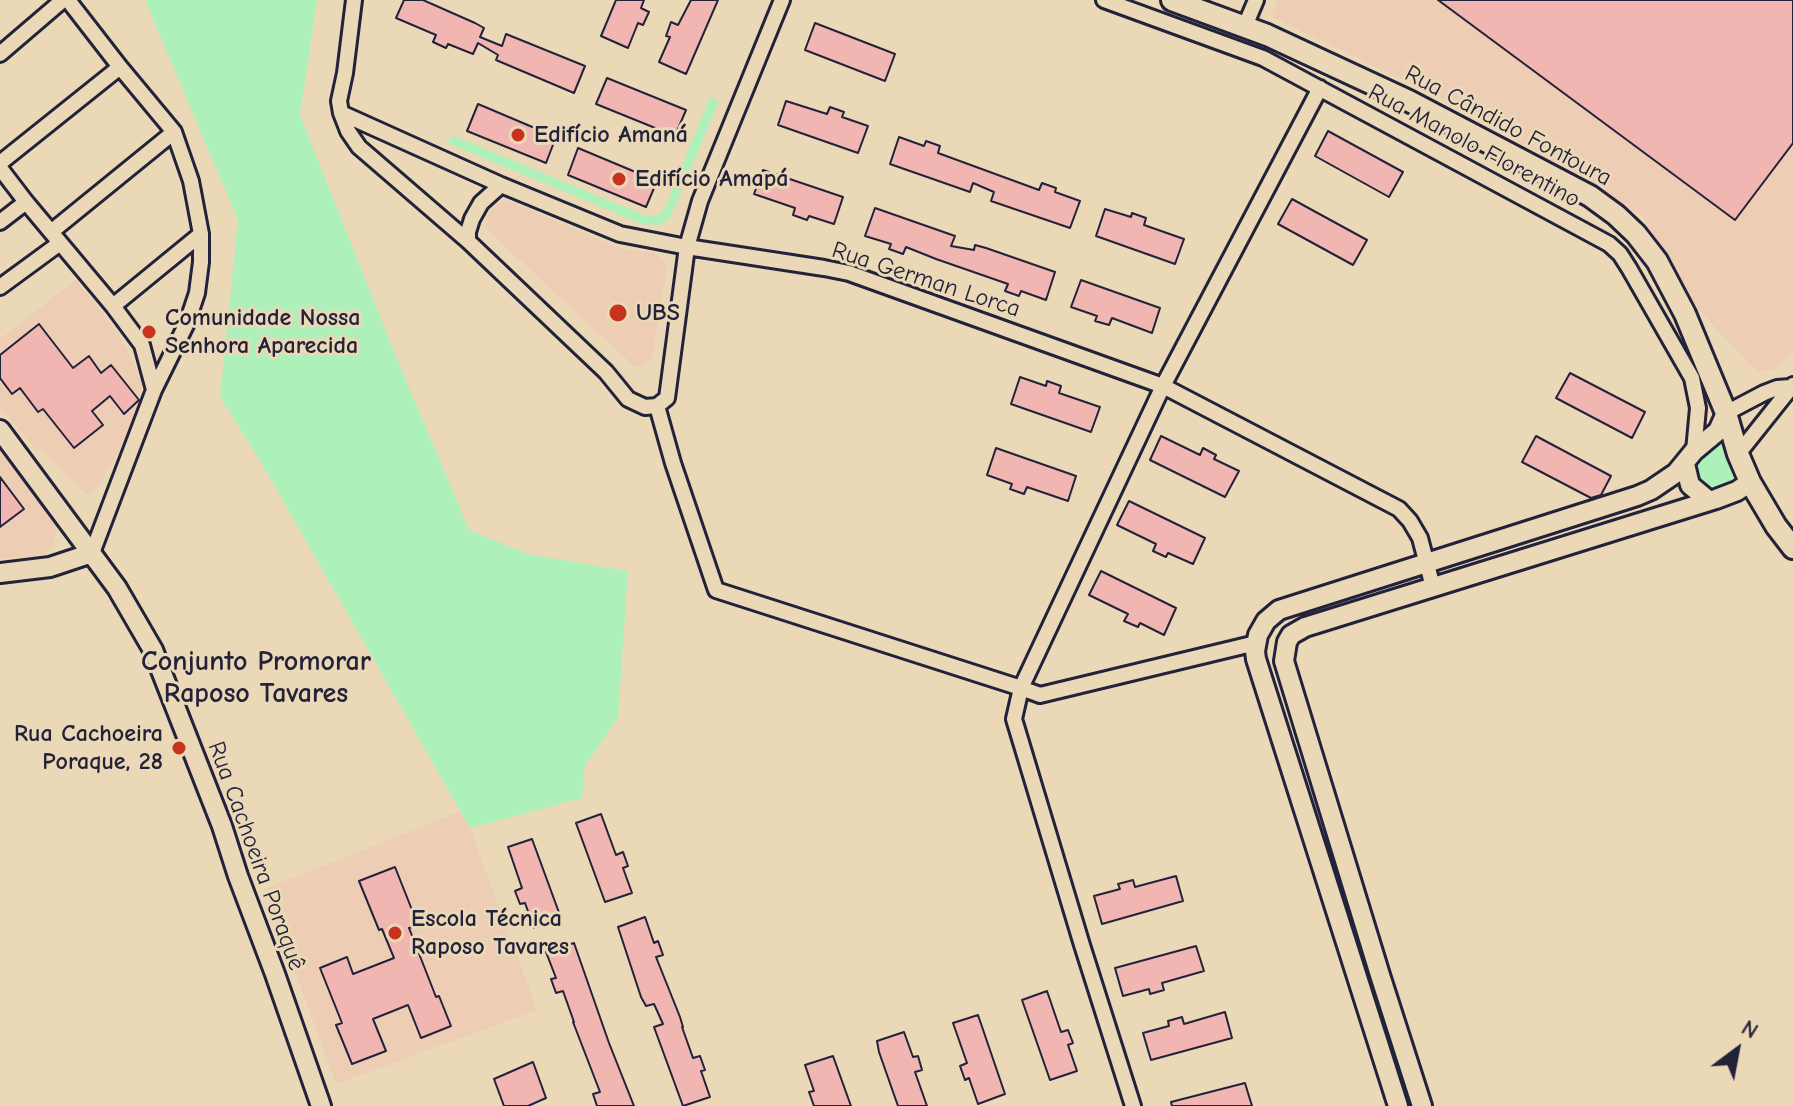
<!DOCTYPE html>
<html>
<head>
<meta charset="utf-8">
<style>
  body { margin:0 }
  #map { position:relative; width:1793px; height:1106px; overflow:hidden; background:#ebd8b6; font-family:"Comic Neue",sans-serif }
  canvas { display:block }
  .north { position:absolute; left:1697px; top:1010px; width:80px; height:80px; -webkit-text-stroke:6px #ebd8b6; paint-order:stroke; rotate:32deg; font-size:22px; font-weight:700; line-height:32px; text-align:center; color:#22223b }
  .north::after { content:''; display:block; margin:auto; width:28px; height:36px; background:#22223b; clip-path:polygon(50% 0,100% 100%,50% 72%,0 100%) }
</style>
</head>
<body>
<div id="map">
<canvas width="1793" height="1106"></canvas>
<div class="north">N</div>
</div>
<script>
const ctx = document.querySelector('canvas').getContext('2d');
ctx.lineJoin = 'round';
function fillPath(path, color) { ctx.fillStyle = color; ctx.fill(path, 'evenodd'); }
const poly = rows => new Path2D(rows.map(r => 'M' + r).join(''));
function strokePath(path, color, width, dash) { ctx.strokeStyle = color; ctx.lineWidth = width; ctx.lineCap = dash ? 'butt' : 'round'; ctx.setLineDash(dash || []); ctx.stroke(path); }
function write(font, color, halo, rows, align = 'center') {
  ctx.font = font + ' "Comic Neue",sans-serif'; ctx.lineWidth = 6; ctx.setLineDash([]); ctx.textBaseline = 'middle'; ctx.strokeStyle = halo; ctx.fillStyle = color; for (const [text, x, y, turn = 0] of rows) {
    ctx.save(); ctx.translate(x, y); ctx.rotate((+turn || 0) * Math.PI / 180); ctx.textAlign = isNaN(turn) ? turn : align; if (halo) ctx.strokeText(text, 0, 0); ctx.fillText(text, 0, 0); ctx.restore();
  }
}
fillPath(poly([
  [1278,0,1793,0,1793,352,1775,369,1757,372,1693,304,1642,216,1480,118,1271,16],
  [509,201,621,249,654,253,661,257,667,266,652,360,641,367,634,366,491,233,486,227,486,218,491,210,501,202],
  [76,280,118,333,133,361,141,381,142,401,118,453,95,491,88,494,81,490,40,449,37,452,0,406,0,339],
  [0,448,54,518,57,528,54,546,42,555,0,559],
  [461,811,470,828,537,1010,336,1084,265,889]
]), '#edceb4');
fillPath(poly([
  [145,0,317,0,300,115,397,359,469,530,527,554,628,571,618,718,585,765,582,798,470,828,262,464,220,397,238,220],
  [710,97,719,101,673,211,669,219,659,225,642,224,448,143,452,135,646,216,656,216,663,212],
  [1721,442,1738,479,1721,489,1710,489,1701,483,1698,479,1696,469,1696,464,1702,455]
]), '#adf0b9');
const building = poly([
  [404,0,423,0,475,23,484,28,480,37,502,46,506,34,585,66,574,93,496,60,498,55,478,43,473,54,448,44,446,48,433,42,436,35,396,18,404,0],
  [616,0,644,0,641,8,649,12,643,25,638,23,628,48,601,36,616,0],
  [691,0,718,0,686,74,659,62,670,37,666,36,671,22,678,25,691,0],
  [1438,0,1793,0,1793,143,1735,220,1438,0],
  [815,23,895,54,885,81,805,50,815,23],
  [607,78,686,110,675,136,596,104,607,78],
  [786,101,827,114,830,107,844,112,842,117,868,126,858,153,778,125,786,101],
  [478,104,556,137,546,163,467,131,478,104],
  [1328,131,1403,172,1389,197,1315,156,1328,131],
  [899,137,924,146,926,141,940,146,938,153,1039,190,1042,183,1056,188,1055,192,1080,201,1070,228,991,201,994,192,973,183,970,192,890,164,899,137],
  [578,148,657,181,646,207,568,175,578,148],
  [763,170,843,197,834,224,809,216,807,220,793,215,795,208,754,194,763,170],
  [1292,199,1367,240,1353,265,1278,224,1292,199],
  [875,208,955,236,951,246,974,250,975,245,986,248,1055,272,1046,300,1021,291,1019,296,1005,291,1008,284,936,259,906,247,903,254,889,249,891,244,865,236,875,208],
  [1105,209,1131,217,1132,213,1146,218,1144,225,1184,239,1175,264,1096,236,1105,209],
  [1081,280,1160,308,1152,333,1112,318,1109,325,1095,321,1097,316,1071,307,1081,280],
  [39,324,73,368,89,356,101,373,111,365,139,400,124,414,110,396,92,411,103,425,74,448,43,409,38,412,20,388,12,394,0,378,0,355,39,324],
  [1570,373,1645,412,1632,438,1556,398,1570,373],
  [1020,377,1046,386,1047,381,1061,386,1059,393,1100,407,1091,432,1011,404,1020,377],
  [1161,436,1200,455,1203,448,1216,455,1214,459,1239,471,1225,497,1150,460,1161,436],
  [1536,436,1611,476,1601,495,1591,498,1522,462,1536,436],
  [996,448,1076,476,1068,501,1027,487,1024,494,1010,489,1012,484,987,475,996,448],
  [0,477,24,509,0,527,0,477],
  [1129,501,1205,538,1193,564,1168,553,1166,557,1153,551,1156,544,1117,525,1129,501],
  [1101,571,1176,608,1164,635,1140,623,1138,627,1124,621,1128,614,1089,595,1101,571],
  [601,814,616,855,623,852,628,866,623,868,632,893,605,902,576,823,601,814],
  [532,839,561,918,534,928,525,903,520,904,515,891,522,888,508,847,532,839],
  [395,867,418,925,409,928,436,997,439,996,451,1026,421,1038,408,1005,373,1019,386,1051,352,1064,336,1025,342,1023,320,968,347,957,353,974,394,958,382,929,379,930,359,881,395,867],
  [1176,876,1183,901,1102,924,1094,896,1120,889,1118,884,1133,880,1135,887,1176,876],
  [645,917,654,943,658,941,663,955,656,957,680,1017,683,1027,682,1027,693,1058,700,1056,705,1070,701,1071,710,1097,683,1106,654,1027,663,1024,654,1004,646,1006,641,997,618,927,645,917],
  [574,943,609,1043,634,1106,597,1106,593,1094,600,1092,573,1022,574,1022,563,991,556,993,551,979,556,978,546,952,574,943],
  [1196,946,1204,971,1162,983,1164,990,1150,994,1149,989,1123,996,1115,968,1196,946],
  [1047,991,1061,1032,1068,1030,1073,1043,1068,1045,1077,1071,1050,1080,1022,1000,1047,991],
  [1225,1012,1232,1038,1151,1060,1143,1033,1169,1026,1168,1021,1182,1017,1184,1024,1225,1012],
  [978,1015,1005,1094,978,1104,969,1078,965,1080,960,1066,967,1063,953,1023,978,1015],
  [904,1032,913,1057,918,1056,922,1070,915,1072,927,1106,898,1106,879,1052,877,1041,904,1032],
  [833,1056,851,1106,814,1106,809,1092,814,1091,805,1065,833,1056],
  [533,1062,546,1098,528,1106,504,1106,494,1079,533,1062],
  [1245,1083,1252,1106,1172,1106,1171,1102,1245,1083]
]);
fillPath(building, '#f1b6b1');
strokePath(building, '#22223b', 2);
const minor = poly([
  [68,0,120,67,174,132,191,181,201,234,201,262,197,293,187,323,154,390],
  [354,0,345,73,339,101,341,113,348,131,359,147,468,241,606,372,628,399,645,407,657,406,667,398,687,247,700,201,782,0],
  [1104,0,1263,58,1609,244,1620,254,1629,268,1692,378,1698,408,1694,451],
  [1245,26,1256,0],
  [0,54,63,0],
  [341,113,501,185,620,234,687,247,824,268,849,273,1163,386,1399,509,1410,521,1420,538,1433,587],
  [0,163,120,67],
  [0,168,26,202,113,306,142,345,154,390,92,553],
  [0,222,26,202],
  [51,232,174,132],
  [468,241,468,232,472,219,481,203,501,185],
  [0,287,60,243],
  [113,306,201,234],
  [657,406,673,463,716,590,1021,688,1040,695,1256,643],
  [1726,413,1764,393,1777,388,1791,387],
  [1738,454,1793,385],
  [1133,1106,1082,945,1014,719,1021,688,1163,386,1320,88]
]);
const tertiary = poly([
  [0,430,117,588,153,650,222,826,238,876,275,974,321,1106],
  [1685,464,1690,485,1708,500],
  [0,573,50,567,92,553],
  [1398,1106,1256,659,1255,651,1258,635,1266,621,1279,610,1637,496,1651,490,1676,473,1694,451,1718,431,1726,413],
  [1422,1106,1380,975,1284,661,1287,642,1291,635,1305,627,1716,499,1737,491,1750,482]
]);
const secondary = poly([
  [1172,0,1267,35,1409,101,1590,196,1616,215,1636,234,1657,261,1685,314,1726,413,1738,454,1750,482,1776,526,1793,548]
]);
strokePath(minor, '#22223b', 20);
strokePath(tertiary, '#22223b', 24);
strokePath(secondary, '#22223b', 26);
strokePath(minor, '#ebd8b6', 14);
strokePath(tertiary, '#ebd8b6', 18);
strokePath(secondary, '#ebd8b6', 20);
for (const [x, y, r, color] of [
  [518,135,8,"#c8321e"],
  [619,179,8,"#c8321e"],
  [618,313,10,"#c8321e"],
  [149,332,8,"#c8321e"],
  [179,748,8,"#c8321e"],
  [395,933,8,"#c8321e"]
]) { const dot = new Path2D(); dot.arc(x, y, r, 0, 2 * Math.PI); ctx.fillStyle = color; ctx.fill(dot); strokePath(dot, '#ebd8b6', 3); }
write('24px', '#22223b', '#ebd8b6', [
  ["Rua Cândido Fontoura",1508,126,28],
  ["Rua Manolo Florentino",1474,146,28],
  ["Rua German Lorca",926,280,18],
  ["Rua Cachoeira Poraquê",256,856,70]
]);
write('bold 24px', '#22223b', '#ebd8b6', [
  ["Edifício Amaná",534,135],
  ["Edifício Amapá",635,179],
  ["UBS",636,313],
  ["Comunidade Nossa",165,318],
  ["Senhora Aparecida",165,346],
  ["Rua Cachoeira",163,734,"right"],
  ["Poraque, 28",163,762,"right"],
  ["Escola Técnica",411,919],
  ["Raposo Tavares",411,947]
], 'left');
write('bold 28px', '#22223b', '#ebd8b6', [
  ["Conjunto Promorar",256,662],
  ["Raposo Tavares",256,694]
]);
</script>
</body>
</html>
